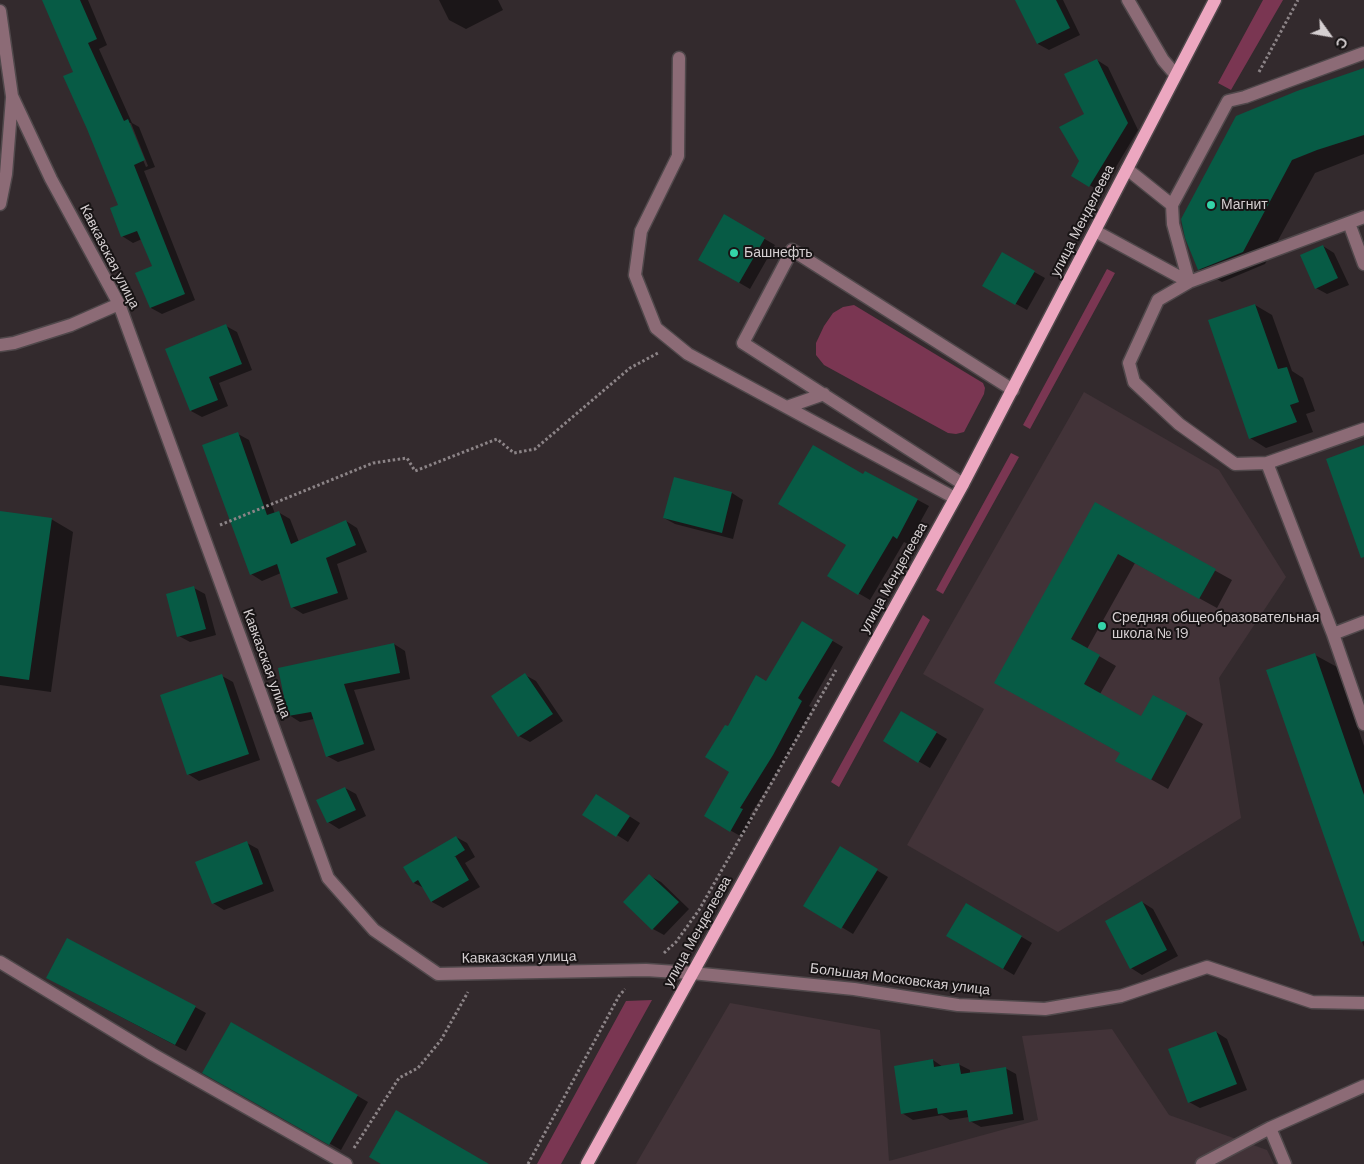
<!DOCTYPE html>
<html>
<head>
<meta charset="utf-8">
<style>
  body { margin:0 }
  #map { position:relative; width:1364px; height:1164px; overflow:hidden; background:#332a2d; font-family:"DM Sans",sans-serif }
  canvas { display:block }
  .north { position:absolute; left:1304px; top:10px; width:50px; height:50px; -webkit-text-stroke:4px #181415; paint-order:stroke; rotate:122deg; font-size:14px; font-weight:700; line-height:20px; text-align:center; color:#d5cfd1 }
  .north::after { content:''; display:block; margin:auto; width:18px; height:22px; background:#d5cfd1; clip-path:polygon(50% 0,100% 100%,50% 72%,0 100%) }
</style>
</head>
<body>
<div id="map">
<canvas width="1364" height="1164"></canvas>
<div class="north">С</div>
</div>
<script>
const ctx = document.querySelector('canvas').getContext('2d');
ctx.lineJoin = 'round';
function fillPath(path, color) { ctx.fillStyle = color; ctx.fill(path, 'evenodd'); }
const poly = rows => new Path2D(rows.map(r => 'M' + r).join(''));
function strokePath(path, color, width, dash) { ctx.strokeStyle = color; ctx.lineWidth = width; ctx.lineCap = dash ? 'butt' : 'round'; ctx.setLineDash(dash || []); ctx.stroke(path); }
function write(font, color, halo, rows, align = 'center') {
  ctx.font = font + ' "DM Sans",sans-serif'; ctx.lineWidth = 4; ctx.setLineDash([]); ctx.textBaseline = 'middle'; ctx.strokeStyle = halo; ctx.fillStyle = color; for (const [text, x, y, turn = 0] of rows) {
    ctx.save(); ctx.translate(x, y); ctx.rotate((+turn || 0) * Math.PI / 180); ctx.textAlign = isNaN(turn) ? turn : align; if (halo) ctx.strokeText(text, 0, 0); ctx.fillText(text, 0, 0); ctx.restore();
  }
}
fillPath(poly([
  [1084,392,1219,470,1286,577,1219,678,1241,818,1058,932,907,845,984,709,923,674],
  [730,1003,880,1030,889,1161,1038,1120,1022,1036,1112,1029,1169,1115,1267,1150,1274,1164,636,1164]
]), '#423338');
fillPath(poly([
  [1263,0,1283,0,1231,90,1218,83],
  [1107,269,1115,273,1030,429,1023,425],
  [854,305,983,383,985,388,984,394,964,432,956,434,948,433,824,365,816,355,816,343,824,326,833,313,843,307],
  [1011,453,1019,457,943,594,936,590],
  [923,615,930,620,839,787,831,782],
  [652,1000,561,1164,537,1164,626,1001]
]), '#7a3652');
fillPath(poly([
  [44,0,88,0,107,45,99,49,132,123,139,127,155,167,144,171,195,300,162,314,151,308,153,267,142,239,133,243,122,236,119,206,75,72],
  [128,123,131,123,148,166,146,167],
  [439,0,498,0,503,10,466,29,449,20],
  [1017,0,1063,0,1080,35,1049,50,1038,44],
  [1097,60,1108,67,1138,130,1101,192,1073,175,1081,161,1085,114],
  [1364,69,1364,154,1315,173,1265,264,1222,282,1199,269],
  [725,216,775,245,750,289,700,260],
  [1323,246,1334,253,1349,285,1327,294,1316,288],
  [1002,254,1045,278,1027,310,984,286],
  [1255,305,1272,315,1292,371,1303,378,1315,411,1306,414,1313,432,1266,448,1250,438],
  [226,326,237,332,252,370,219,383,228,406,202,417,191,411],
  [238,434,249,440,275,514,278,512,290,519,299,542,346,521,357,528,367,552,337,564,348,599,303,614,292,607,281,573,262,581,251,574],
  [866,472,929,506,908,544,904,542,870,600,829,576,848,545],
  [732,493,743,500,733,539,675,524,664,518],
  [1095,504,1232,580,1217,608,1135,563,1087,649,1116,666,1100,694,1142,718,1154,696,1203,724,1168,789,1117,760,1121,753,1012,692],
  [0,512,51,519,73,532,51,692,0,685],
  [194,588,205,594,216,635,190,642,179,636],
  [802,623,843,647,809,706,813,708,784,762,750,815,754,817,742,837,705,816,730,772,728,728,767,683],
  [394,644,405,651,410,679,354,690,375,750,338,762,327,756,314,719,300,722,289,715],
  [1315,655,1337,667,1364,746,1364,947,1268,671],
  [525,675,536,681,563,721,530,742,519,736],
  [222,676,233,682,260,760,199,781,188,774],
  [902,712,947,739,930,768,884,741],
  [345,788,356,794,366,816,339,829,328,822],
  [607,802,640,823,628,842,617,835],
  [456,837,467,843,475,857,465,863,480,887,443,908,432,902,424,888,414,883],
  [247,843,258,849,274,891,224,910,213,903],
  [840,848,888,877,853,934,805,905],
  [650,876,661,882,689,909,664,935,653,929],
  [1142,902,1153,909,1178,956,1142,975,1131,968],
  [966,904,1032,943,1014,975,947,936],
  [58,984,195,1007,206,1013,186,1051],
  [232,1023,368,1102,341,1150,204,1072],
  [1216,1032,1227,1039,1247,1090,1200,1108,1189,1102],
  [933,1060,943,1067,958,1064,970,1070,970,1074,1005,1068,1016,1074,1024,1120,981,1127,970,1121,969,1117,950,1120,942,1115,913,1120,902,1113]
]), '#0007');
fillPath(poly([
  [42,0,80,0,97,39,88,43,124,121,128,119,145,160,134,165,185,294,150,308,135,273,152,266,137,231,121,237,110,208,118,205,87,129,63,76,73,72],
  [1015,0,1056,0,1070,28,1037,44],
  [1097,59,1128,123,1089,187,1071,176,1079,161,1059,127,1084,114,1064,74],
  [1364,68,1364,135,1317,150,1292,160,1243,252,1198,270,1185,238,1181,219,1236,116,1297,91],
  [724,214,765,238,739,283,698,260],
  [1323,245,1338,278,1315,289,1300,255],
  [1002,252,1035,271,1015,305,982,286],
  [1255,304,1278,369,1287,367,1299,402,1290,405,1297,422,1249,439,1208,320],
  [226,324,242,364,209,377,218,400,190,411,165,349],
  [238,432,267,515,279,511,291,544,346,520,356,545,326,558,338,593,291,608,277,564,250,575,202,445],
  [813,445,863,474,865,471,918,499,897,539,893,536,858,595,827,576,846,545,778,504],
  [1364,445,1364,557,1361,558,1326,459],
  [674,477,732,492,722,533,663,518],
  [1095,502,1216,569,1199,599,1118,554,1071,639,1100,655,1084,684,1141,716,1153,695,1187,713,1151,780,1115,761,1120,753,994,683],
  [0,511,52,518,29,680,0,676],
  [194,586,206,629,177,637,166,594],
  [802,621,833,640,798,698,802,701,773,755,740,808,743,809,730,832,704,816,729,772,705,757,725,725,728,726,756,675,766,681],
  [394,643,400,673,344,684,364,744,326,757,311,712,288,716,278,668],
  [1315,653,1364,795,1364,941,1361,942,1266,670],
  [525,673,553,714,518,737,491,696],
  [222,674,249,754,187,775,160,695],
  [901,711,937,732,918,763,883,741],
  [345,787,356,810,327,823,316,800],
  [596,794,630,816,616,837,582,815],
  [456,836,465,850,454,857,455,856,469,880,431,902,418,880,413,883,403,867],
  [247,841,263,884,212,904,195,862],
  [840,846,878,869,841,929,803,906],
  [649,874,679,902,652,930,623,902],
  [1142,901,1167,950,1130,969,1105,921],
  [966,903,1022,936,1003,969,946,936],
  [67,938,196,1006,175,1045,46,978],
  [231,1022,358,1095,329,1145,202,1073],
  [1216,1031,1237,1084,1188,1103,1168,1049],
  [933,1059,934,1067,959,1063,961,1074,1006,1067,1013,1114,969,1122,967,1110,938,1114,937,1108,901,1114,894,1066],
  [396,1110,489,1164,381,1164,369,1157]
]), '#075b45');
const minor = poly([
  [1128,0,1163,60,1175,74],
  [0,11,12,96,51,179,119,304,328,878,374,930,438,974,646,970,692,973,854,989,958,1005,1045,1009,1121,996,1207,967,1312,1002,1364,1003],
  [1364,53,1245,97,1228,101,1172,205,1173,224,1189,282,1158,300,1129,363,1134,382,1179,424,1235,464,1267,463,1333,634,1364,724],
  [679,58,678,156,641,231,635,275,656,328,688,354,955,498],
  [1127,169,1172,205],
  [0,204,6,174,12,98],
  [1349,223,1364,264],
  [1095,231,1189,282,1364,217],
  [0,345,14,343,71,325,119,304],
  [787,407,824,394],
  [1267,463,1364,429],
  [963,484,743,343,792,250,1013,390],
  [1333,634,1364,622],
  [0,962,152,1054,346,1164],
  [1270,1128,1285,1164],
  [1202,1164,1270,1128,1364,1086]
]);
const major = poly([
  [587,1164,963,484,1215,0]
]);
strokePath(minor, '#50484b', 15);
strokePath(major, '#50484b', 15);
strokePath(poly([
  [1259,72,1298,0],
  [220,525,373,463,407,458,415,471,497,439,514,453,535,449,630,368,658,353],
  [664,953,676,942,699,910,836,670],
  [354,1148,399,1078,418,1068,441,1040,468,992],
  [528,1164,619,996,625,989]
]), '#8c8487', 3, [2.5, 2.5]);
strokePath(minor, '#8c6b76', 12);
strokePath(major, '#eca7c0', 12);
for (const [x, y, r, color] of [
  [1211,205,5,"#34d4a8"],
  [734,253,5,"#34d4a8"],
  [1102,626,5,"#34d4a8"]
]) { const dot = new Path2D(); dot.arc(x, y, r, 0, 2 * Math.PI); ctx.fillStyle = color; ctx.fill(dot); strokePath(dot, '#181415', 2); }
write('14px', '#d5cfd1', '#181415', [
  ["Магнит",1221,205],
  ["Башнефть",744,253],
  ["Средняя общеобразовательная",1112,618],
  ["школа № 19",1112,634]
], 'left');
write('14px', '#d5cfd1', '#181415', [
  ["улица Менделеева",1083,221,-63],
  ["Кавказская улица",109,257,63],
  ["улица Менделеева",894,578,-61],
  ["Кавказская улица",266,664,70],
  ["улица Менделеева",698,932,-61],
  ["Кавказская улица",519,958,-1],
  ["Большая Московская улица",900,980,7]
]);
</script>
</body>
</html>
